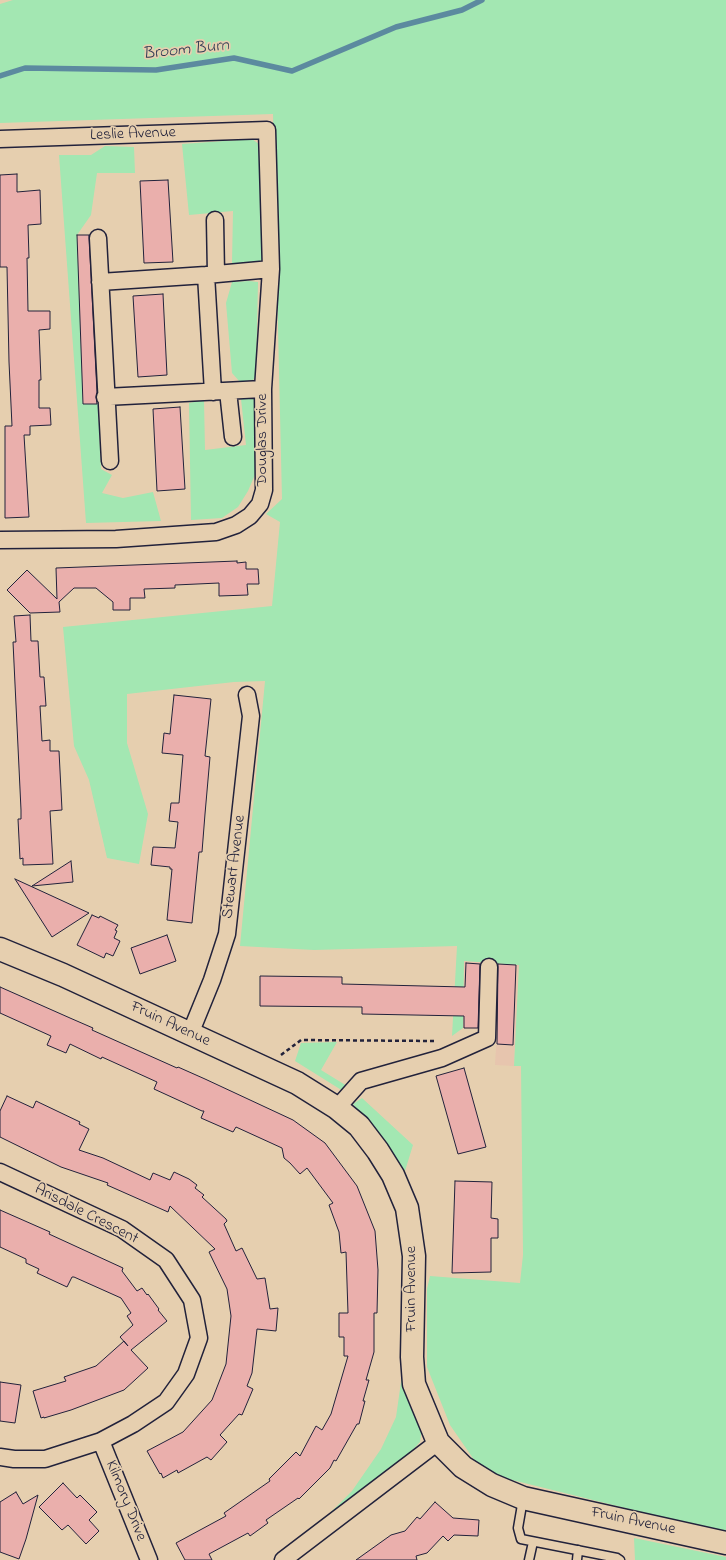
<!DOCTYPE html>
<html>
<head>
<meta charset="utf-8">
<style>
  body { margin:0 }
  canvas { display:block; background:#e6cfaf }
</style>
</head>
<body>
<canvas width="726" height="1560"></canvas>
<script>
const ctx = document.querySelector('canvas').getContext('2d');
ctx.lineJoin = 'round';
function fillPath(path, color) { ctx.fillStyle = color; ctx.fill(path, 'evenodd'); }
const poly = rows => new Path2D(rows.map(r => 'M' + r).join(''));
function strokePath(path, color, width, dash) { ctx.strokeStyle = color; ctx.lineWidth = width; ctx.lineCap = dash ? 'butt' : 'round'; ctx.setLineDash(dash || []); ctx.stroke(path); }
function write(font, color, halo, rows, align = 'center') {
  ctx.font = font + ' "Indie Flower",sans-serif'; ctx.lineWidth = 3.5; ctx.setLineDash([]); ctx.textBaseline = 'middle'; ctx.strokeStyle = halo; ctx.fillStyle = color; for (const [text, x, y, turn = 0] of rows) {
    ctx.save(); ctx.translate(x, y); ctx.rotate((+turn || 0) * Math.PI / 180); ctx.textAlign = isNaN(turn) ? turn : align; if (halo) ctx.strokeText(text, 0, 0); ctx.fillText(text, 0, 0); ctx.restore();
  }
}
fillPath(poly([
  [464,961,519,965,514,1066,495,1065,497,1031,463,1028]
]), '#e7c5ae');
fillPath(poly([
  [13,0,726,0,726,1533,500,1477,479,1467,450,1425,427,1367,427,1289,430,1276,520,1283,523,1255,521,1066,514,1066,519,965,464,961,463,1028,452,1036,457,946,314,950,240,946,265,681,234,682,127,694,127,743,148,814,139,864,107,858,89,780,74,746,63,627,272,606,280,522,266,514,282,499,273,114,0,123,0,4],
  [252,139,263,147,264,259,254,264,232,263,233,211,189,215,182,144],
  [105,146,134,147,135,173,97,173,91,215,77,235,83,403,98,404,101,469,112,475,102,493,123,498,153,492,161,521,86,523,59,155,91,155],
  [249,281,258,282,256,376,253,380,240,382,232,373,226,303,232,282],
  [253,394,257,399,257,470,248,491,238,507,222,518,191,520,189,403,204,400,205,450,246,445,241,399],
  [337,1042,321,1070,347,1086,343,1091,295,1061,301,1043],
  [362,1098,413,1145,405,1171,353,1104],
  [403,1368,422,1428,420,1442,408,1455,331,1515,325,1518,352,1491,381,1449,396,1417],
  [634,1538,726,1557,726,1560,635,1560]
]), '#a3e7b2');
strokePath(poly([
  [0,76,25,68,156,70,234,58,292,71,396,27,462,10,482,0]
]), '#5c8a9f', 5.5);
const building = poly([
  [17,174,17,192,40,190,41,224,28,225,29,258,27,258,28,311,50,311,50,329,39,330,41,380,39,380,39,408,50,408,51,425,30,426,30,435,24,435,29,517,5,518,5,426,12,426,9,362,7,267,0,267,0,175,17,174],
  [168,180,173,262,144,263,140,181,168,180],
  [77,235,89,235,97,392,96,397,97,404,83,404,77,235],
  [163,294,167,375,138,377,133,296,163,294],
  [180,407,185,489,157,491,153,409,180,407],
  [237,561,237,563,246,562,246,569,258,569,259,584,247,584,248,595,219,596,219,583,175,585,175,588,144,589,145,598,130,598,130,610,113,610,113,602,96,588,74,588,59,602,60,612,30,613,7,590,27,570,57,599,56,568,237,561],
  [30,615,31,641,38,641,40,677,44,677,46,706,40,706,42,741,50,740,50,751,59,751,62,810,50,811,53,864,23,865,23,858,20,859,18,819,21,819,21,810,13,642,16,642,14,616,30,615],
  [174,695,211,699,205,756,210,757,205,814,202,852,199,852,192,923,167,920,172,869,170,869,170,867,151,865,153,847,175,848,178,822,169,821,171,803,179,803,183,755,162,753,164,733,170,734,174,695],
  [71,861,73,882,32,886,71,861],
  [15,879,89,913,52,937,15,879],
  [92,915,99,918,100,916,118,925,115,930,117,931,114,938,120,941,113,956,106,953,104,958,77,945,92,915],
  [167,935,176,961,140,974,131,948,167,935],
  [466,963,480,964,478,1028,464,1028,464,1016,362,1014,362,1007,260,1006,260,976,342,977,342,984,465,987,466,963],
  [498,964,516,965,513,1045,497,1044,498,964],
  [0,987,70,1018,93,1028,92,1030,177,1068,178,1067,205,1079,293,1120,325,1143,357,1186,375,1231,378,1270,377,1313,374,1313,374,1352,366,1380,369,1380,363,1401,365,1401,359,1424,357,1424,336,1461,334,1460,330,1468,299,1499,298,1498,266,1520,268,1523,250,1536,248,1533,209,1554,212,1560,185,1560,176,1543,226,1516,224,1513,270,1481,269,1479,296,1452,300,1456,316,1426,322,1430,331,1414,348,1356,344,1356,344,1337,339,1337,339,1313,348,1313,346,1252,341,1253,339,1232,329,1205,333,1203,307,1168,300,1174,290,1163,284,1158,282,1148,236,1127,233,1132,201,1118,204,1111,202,1111,154,1089,157,1082,102,1057,101,1059,70,1044,66,1053,47,1045,51,1036,0,1013,0,987],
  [464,1068,486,1147,458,1154,436,1076,464,1068],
  [7,1096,33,1108,36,1101,80,1122,79,1124,89,1129,79,1150,103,1158,150,1180,153,1173,170,1180,174,1172,189,1179,197,1185,195,1188,204,1195,202,1197,226,1219,227,1221,224,1224,236,1251,242,1248,257,1279,265,1278,270,1309,278,1308,276,1331,257,1329,252,1373,247,1386,253,1389,242,1415,239,1414,220,1435,227,1442,211,1460,207,1457,178,1473,177,1470,163,1478,161,1473,160,1474,147,1451,183,1432,212,1400,226,1364,231,1316,227,1289,209,1252,215,1249,170,1206,168,1212,107,1185,108,1183,61,1167,0,1137,0,1111,7,1096],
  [455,1181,492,1182,491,1218,498,1219,498,1238,491,1238,491,1272,452,1273,455,1181],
  [0,1210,50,1232,49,1234,123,1268,122,1271,137,1291,142,1288,147,1295,148,1294,159,1309,158,1310,167,1321,131,1350,148,1368,124,1390,71,1410,44,1418,44,1417,41,1418,33,1391,66,1381,64,1377,96,1366,124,1341,128,1346,120,1337,133,1325,127,1316,131,1313,121,1298,74,1277,72,1277,67,1287,37,1273,39,1269,26,1263,26,1259,0,1247,0,1210],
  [0,1382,21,1385,15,1423,0,1421,0,1382],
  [63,1483,77,1498,80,1495,97,1512,89,1520,99,1531,86,1544,68,1525,62,1530,39,1507,63,1483],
  [16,1492,23,1504,38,1495,26,1539,19,1559,0,1552,0,1502,16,1492],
  [435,1502,453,1518,479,1520,478,1536,454,1535,448,1541,443,1536,427,1553,416,1556,417,1560,356,1560,391,1535,405,1531,417,1517,420,1519,435,1502]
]);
fillPath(building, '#eaafac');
strokePath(building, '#22223b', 1);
const lane = poly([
  [523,1499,518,1528,521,1539,617,1558,620,1560],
  [529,1560,533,1542],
  [577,1560,578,1550]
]);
const street = poly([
  [0,139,267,130,271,269,263,389,264,490,260,504,250,516,236,525,216,532,116,539,0,540],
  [215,220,216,274],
  [98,238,110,461],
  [206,275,213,392],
  [100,282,206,275,271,269],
  [228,391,233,437],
  [105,397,263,389],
  [190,1034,212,980,227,934,251,716,247,695],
  [337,1108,361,1081,442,1058,487,1038,489,967],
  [0,1172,122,1229,166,1260,192,1300,199,1338,186,1374,166,1402,133,1424,101,1441,45,1459,14,1459,0,1457],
  [101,1441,149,1560],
  [283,1560,438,1442]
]);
const secondary = poly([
  [0,949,63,975,297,1083,337,1108,359,1126,378,1151,393,1175,407,1208,414,1256,412,1357,414,1384,438,1442,463,1467,492,1485,523,1498,726,1543]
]);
strokePath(lane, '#22223b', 11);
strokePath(street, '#22223b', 19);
strokePath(secondary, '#22223b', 25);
strokePath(poly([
  [281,1055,301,1040,435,1041]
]), '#22223b', 2.5, [4, 3]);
strokePath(lane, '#e6cfaf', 8);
strokePath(street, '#e6cfaf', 16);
strokePath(secondary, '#e6cfaf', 22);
write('16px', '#22223b', '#e6cfaf', [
  ["Leslie Avenue",133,135,-2],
  ["Douglas Drive",263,440,-90],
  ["Stewart Avenue",235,867,-83],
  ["Fruin Avenue",170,1025,25],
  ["Arisdale Crescent",86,1215,27],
  ["Fruin Avenue",412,1289,-90],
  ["Kilmory Drive",125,1501,68],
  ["Fruin Avenue",633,1522,12]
]);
write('italic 17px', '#303c54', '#e6cfaf', [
  ["Broom Burn",186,51,-6]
]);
</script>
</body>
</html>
